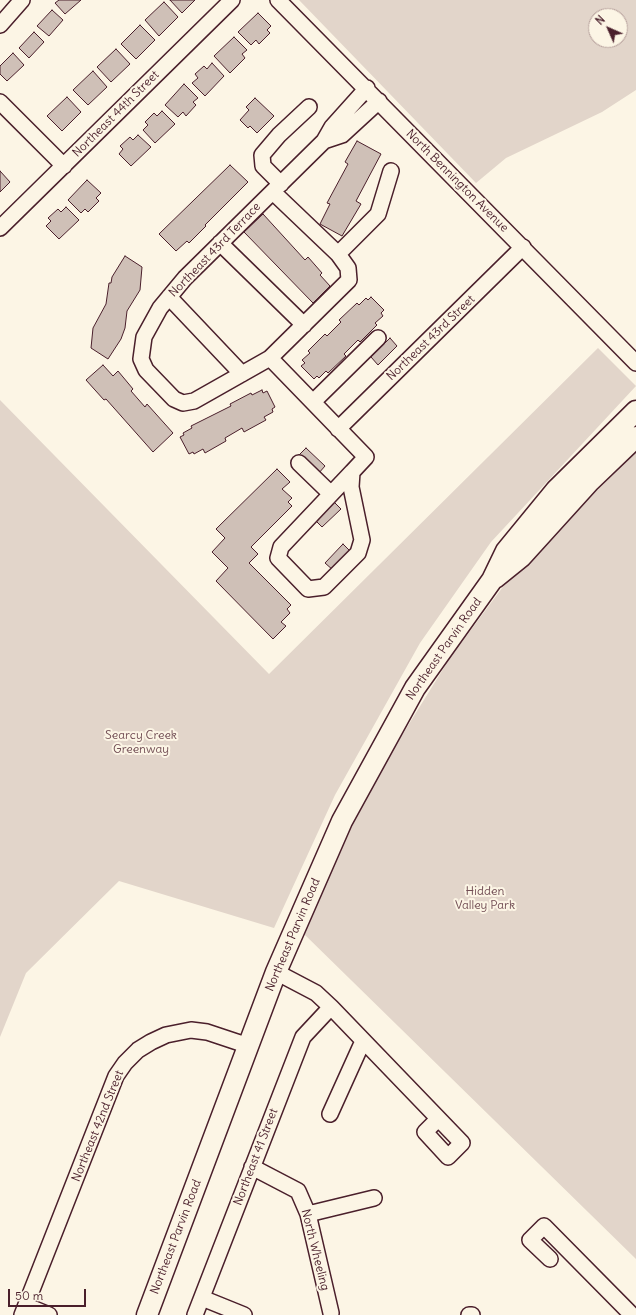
<!DOCTYPE html>
<html>
<head>
<meta charset="utf-8">
<style>
  body { margin:0 }
  #map { position:relative; width:636px; height:1315px; overflow:hidden; background:#fcf5e5; font-family:Delius,sans-serif }
  canvas { display:block }
  .north { position:absolute; left:588px; top:8px; width:40px; height:40px; box-sizing:border-box; background:#fcf5e5; border:1px solid #b59f9b; border-radius:50%; rotate:315deg; font-size:11px; font-weight:700; line-height:16px; text-align:center; color:#4a1f2b }
  .north::after { content:''; display:block; margin:auto; width:14px; height:18px; background:#4a1f2b; clip-path:polygon(50% 0,100% 100%,50% 72%,0 100%) }
  .scale { position:absolute; left:8px; top:1289px; width:78px; height:18px; box-sizing:border-box; border:2px solid #4a1f2b; border-top:0; padding-left:5px; font-size:12px; line-height:14px; white-space:nowrap; color:#4a1f2b; -webkit-text-stroke:3px #fcf5e5; paint-order:stroke }
</style>
</head>
<body>
<div id="map">
<canvas width="636" height="1315"></canvas>
<div class="north">N</div>
<div class="scale">50 m</div>
</div>
<script>
const ctx = document.querySelector('canvas').getContext('2d');
ctx.lineJoin = 'round';
function fillPath(path, color) { ctx.fillStyle = color; ctx.fill(path, 'evenodd'); }
const poly = rows => new Path2D(rows.map(r => 'M' + r).join(''));
function strokePath(path, color, width, dash) { ctx.strokeStyle = color; ctx.lineWidth = width; ctx.lineCap = dash ? 'butt' : 'round'; ctx.setLineDash(dash || []); ctx.stroke(path); }
function write(font, color, halo, rows, align = 'center') {
  ctx.font = font + ' Delius,sans-serif'; ctx.lineWidth = 4; ctx.setLineDash([]); ctx.textBaseline = 'middle'; ctx.strokeStyle = halo; ctx.fillStyle = color; for (const [text, x, y, turn = 0] of rows) {
    ctx.save(); ctx.translate(x, y); ctx.rotate((+turn || 0) * Math.PI / 180); ctx.textAlign = isNaN(turn) ? turn : align; if (halo) ctx.strokeText(text, 0, 0); ctx.fillText(text, 0, 0); ctx.restore();
  }
}
fillPath(poly([
  [299,0,636,0,636,90,602,112,506,158,476,183],
  [596,16,620,16,620,40,596,40],
  [598,348,636,386,491,542,420,643,335,795,274,928,119,881,26,973,0,1037,0,400,269,674],
  [636,447,636,1259,304,934,304,930,328,872,381,769,450,658,505,584]
]), '#e2d5ca');
const building = poly([
  [59,0,81,0,65,14,55,3,59,0],
  [170,0,195,0,182,13,170,0],
  [164,2,178,17,159,36,145,20,164,2],
  [52,10,63,20,49,36,37,26,52,10],
  [258,13,271,26,267,30,270,33,259,44,256,40,251,45,238,32,258,13],
  [140,25,155,40,136,59,121,44,140,25],
  [34,32,44,42,29,58,19,48,34,32],
  [234,37,247,50,242,54,245,58,230,73,214,56,234,37],
  [116,49,130,64,111,82,97,67,116,49],
  [13,53,24,65,7,81,0,74,0,66,13,53],
  [212,63,224,76,205,96,192,83,198,78,195,74,204,66,207,69,212,63],
  [93,71,107,87,88,105,73,90,93,71],
  [184,84,198,98,193,102,196,105,186,116,183,112,178,117,165,105,184,84],
  [67,97,81,112,62,131,47,116,67,97],
  [255,98,274,116,257,133,250,126,248,128,240,120,249,110,246,107,255,98],
  [162,111,175,124,155,143,143,130,148,125,145,122,154,113,157,116,162,111],
  [138,135,151,147,131,166,119,154,123,149,120,146,130,137,133,140,138,135],
  [357,141,381,154,356,201,361,204,342,236,320,224,330,204,327,203,348,164,345,162,357,141],
  [230,165,248,182,205,225,206,226,189,243,187,241,176,251,159,234,230,165],
  [0,171,10,182,0,192,0,171],
  [87,180,101,193,96,198,99,201,88,212,85,209,81,213,68,200,87,180],
  [66,207,79,220,59,239,46,226,51,221,48,218,58,209,61,212,66,207],
  [263,214,305,260,308,257,322,273,320,275,330,286,313,303,244,232,263,214],
  [125,256,142,267,140,290,127,311,125,328,121,339,108,359,91,348,93,328,106,304,109,283,111,283,112,277,125,256],
  [371,297,384,310,381,313,383,316,375,323,377,325,360,342,358,340,344,354,346,356,328,373,326,371,319,378,317,376,314,379,301,366,305,363,302,360,310,353,308,351,325,334,327,336,341,322,339,320,357,303,359,305,366,298,368,300,371,297],
  [390,338,397,346,378,365,371,357,390,338],
  [103,365,113,376,118,371,133,389,131,391,145,407,147,404,173,433,153,452,106,399,104,400,86,380,103,365],
  [262,390,263,393,267,391,275,407,272,409,273,412,264,417,266,420,244,432,242,428,225,438,226,441,205,453,203,449,194,454,193,452,189,454,180,437,184,435,183,433,192,428,191,426,231,406,230,404,251,393,252,395,262,390],
  [306,448,325,466,318,474,299,455,306,448],
  [277,469,290,482,282,489,292,498,288,502,292,506,251,547,258,554,249,563,291,605,287,609,290,613,281,622,286,626,273,639,216,581,228,568,212,552,225,538,216,529,277,469],
  [333,501,341,509,322,527,314,519,333,501],
  [343,544,351,552,333,570,325,563,343,544]
]);
fillPath(building, '#cfc0b7');
strokePath(building, '#4a1f2b', 1);
const minor = poly([
  [278,0,636,363],
  [0,25,22,0],
  [367,88,332,127,324,141,185,278,160,308,144,337,141,359,146,370,174,399,183,403,194,401,270,358,349,280,348,268,338,254,378,214,391,171],
  [0,102,64,166],
  [324,141,342,135,379,101],
  [281,184,263,166,262,155,279,135,309,107],
  [273,192,338,254],
  [0,228,232,0],
  [220,243,304,325],
  [169,297,242,374],
  [270,358,366,457,352,472,351,487,362,540,358,553,324,587,308,589,278,558,281,547,352,472],
  [313,402,378,338],
  [338,429,523,247],
  [299,463,331,494],
  [276,972,316,993,331,1007,462,1143,448,1157,425,1132,438,1119],
  [330,1114,363,1041],
  [252,1167,298,1191,308,1214,331,1313],
  [308,1214,374,1198],
  [550,1259,530,1240,544,1226,632,1315],
  [202,1298,244,1315],
  [27,1306,49,1315],
  [22,1315,116,1076,125,1063,138,1050,151,1042,166,1035,191,1030,207,1032,249,1046],
  [195,1315,303,1037,331,1007],
  [469,1315,472,1315]
]);
const major = poly([
  [495,578,521,557,589,482,636,437],
  [147,1315,276,972,342,821,415,688,492,580,506,551,556,490,636,411]
]);
strokePath(minor, '#4a1f2b', 18);
strokePath(major, '#4a1f2b', 23);
strokePath(minor, '#fcf5e5', 15);
strokePath(major, '#fcf5e5', 20);
write('12px', '#4a1f2b', '#fcf5e5', [
  ["Northeast 44th Street",116,114,-45],
  ["North Bennington Avenue",457,181,45],
  ["Northeast 43rd Terrace",215,250,-46],
  ["Northeast 43rd Street",431,338,-44],
  ["Northeast Parvin Road",444,649,-55],
  ["Northeast Parvin Road",293,935,-67],
  ["Northeast 42nd Street",98,1126,-68],
  ["Northeast 41 Street",256,1157,-69],
  ["Northeast Parvin Road",176,1237,-69],
  ["North Wheeling",315,1250,76]
]);
write('12px', '#704c53', '#fcf5e5', [
  ["Searcy Creek",141,736],
  ["Greenway",141,750],
  ["Hidden",485,892],
  ["Valley Park",485,906]
]);
</script>
</body>
</html>
